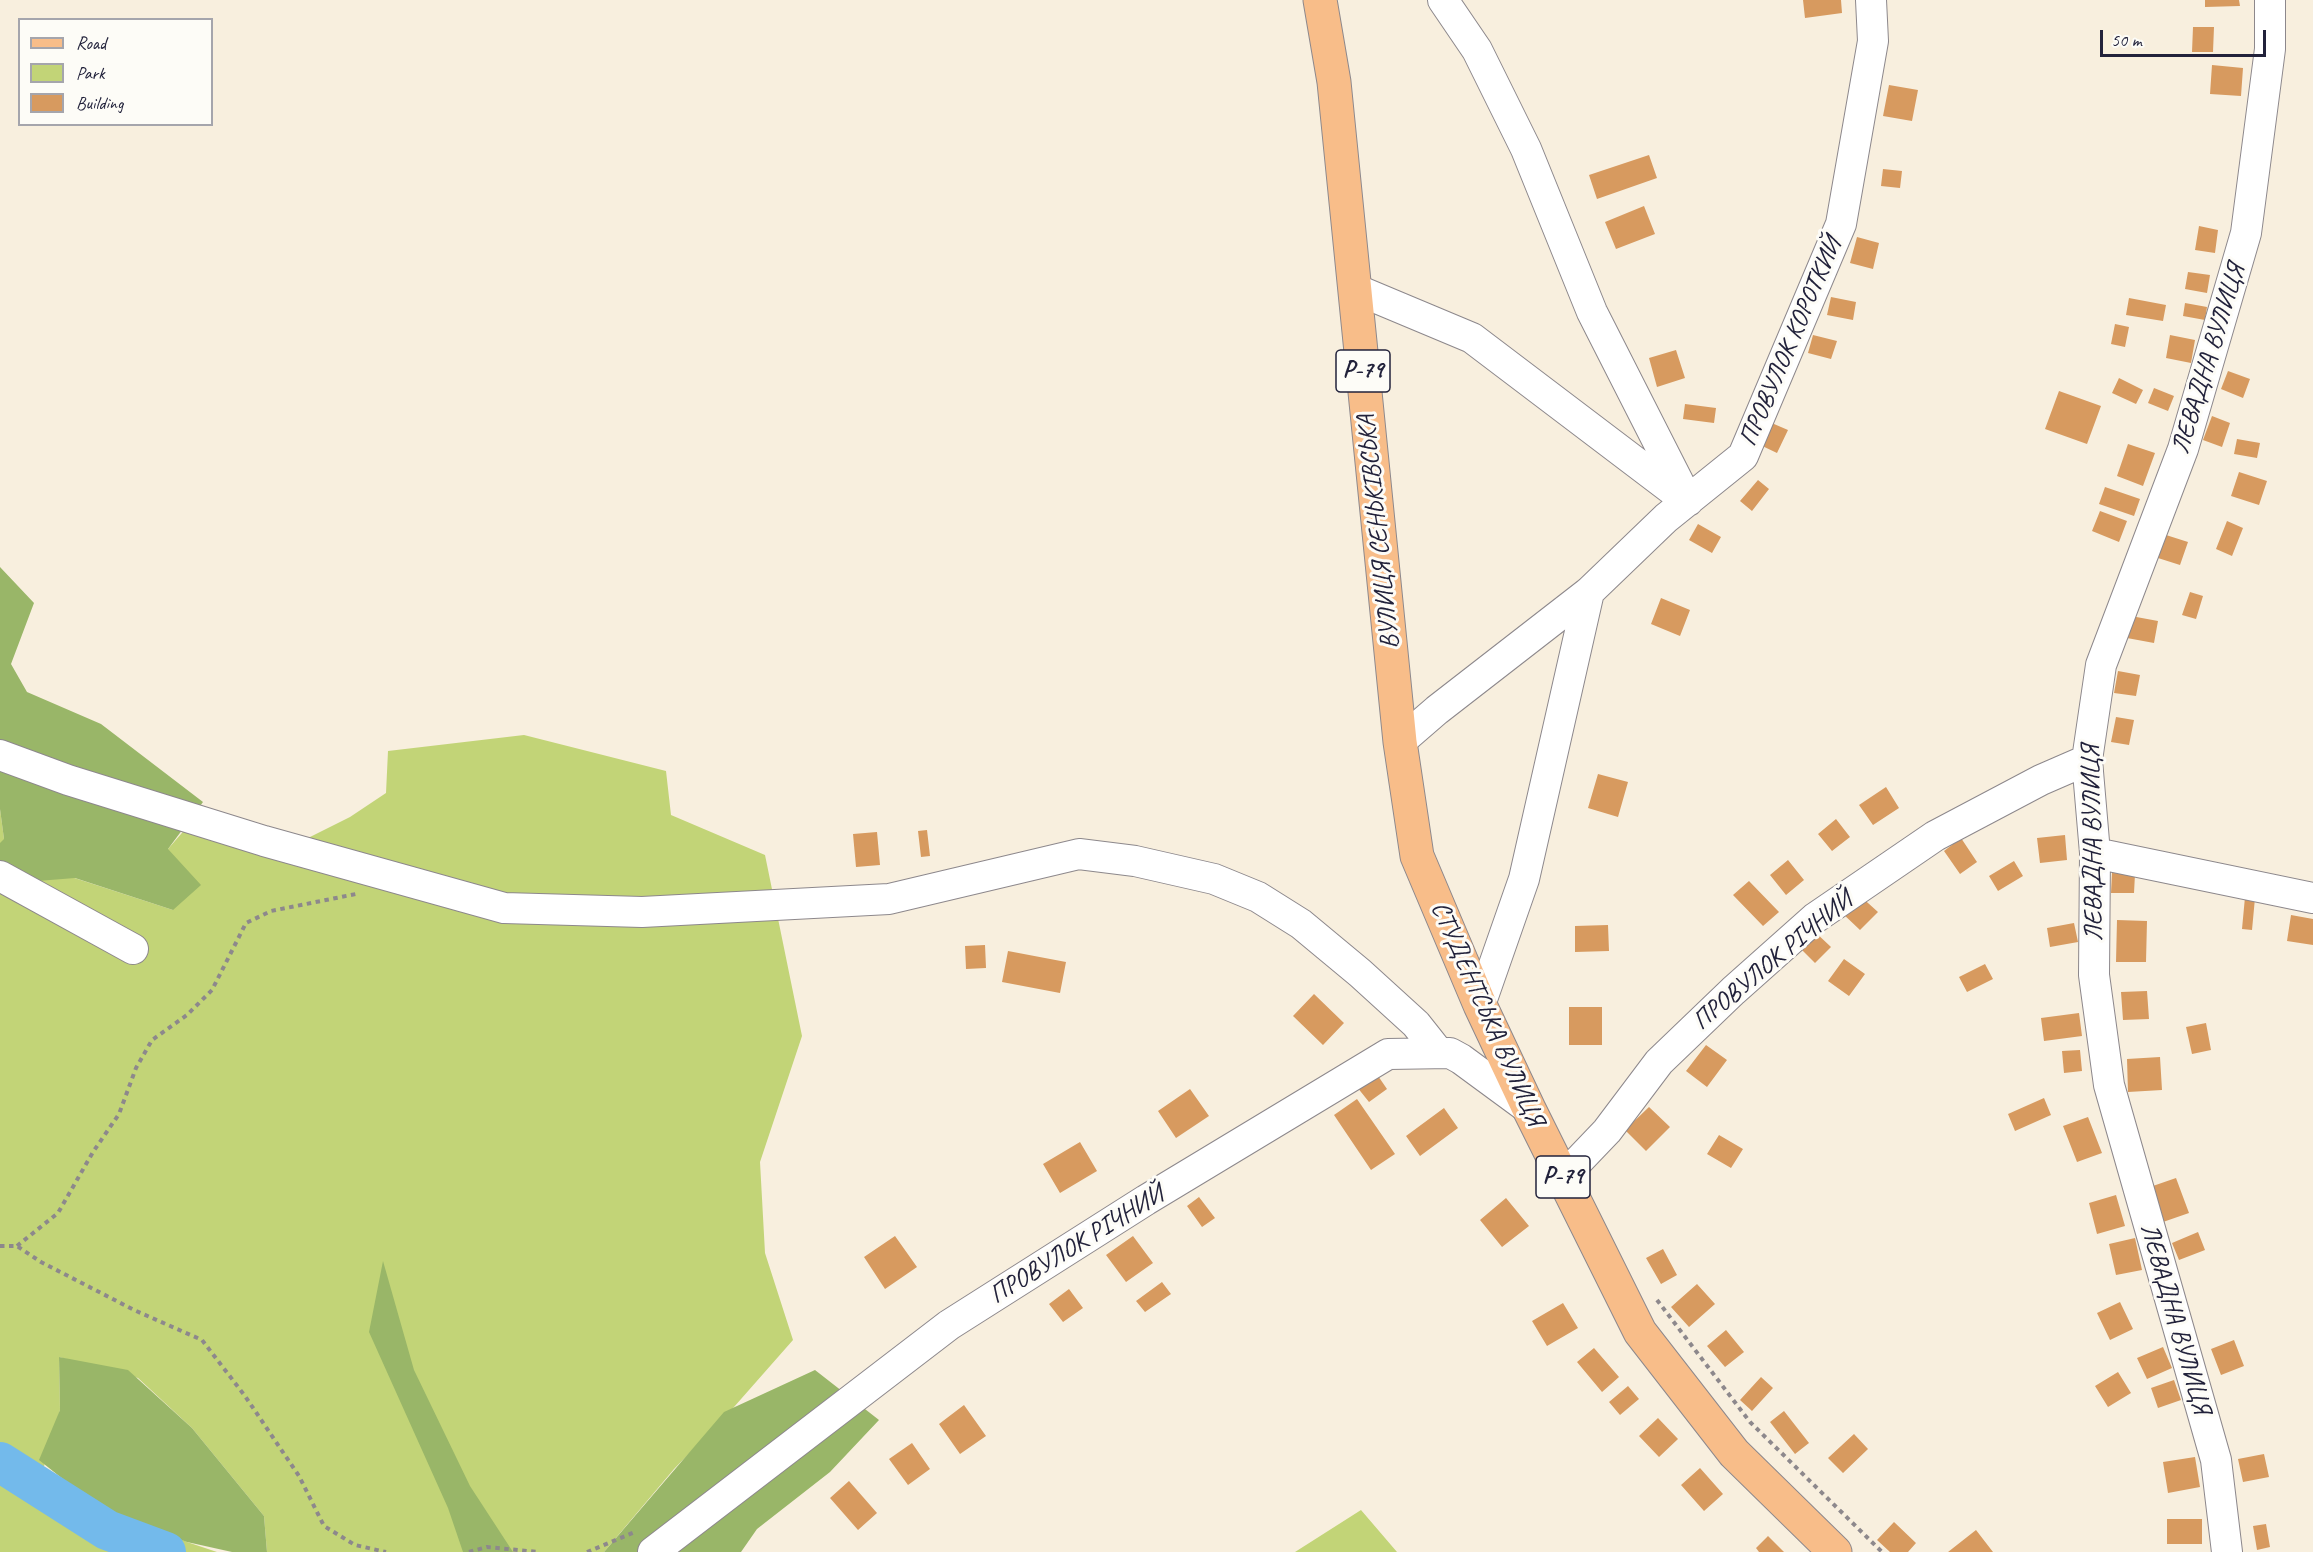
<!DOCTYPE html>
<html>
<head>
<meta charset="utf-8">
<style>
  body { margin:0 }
  #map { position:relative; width:2313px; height:1552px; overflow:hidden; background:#f8efde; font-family:Caveat,sans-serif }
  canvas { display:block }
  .legend { position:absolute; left:18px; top:18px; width:195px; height:108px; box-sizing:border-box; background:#fdfcf7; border:2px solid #a5a5ac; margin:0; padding:8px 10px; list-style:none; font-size:18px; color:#22223b }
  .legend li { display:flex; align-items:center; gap:12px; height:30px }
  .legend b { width:30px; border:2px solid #a5a5ac }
  .scale { position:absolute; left:2100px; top:30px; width:166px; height:27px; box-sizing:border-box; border:3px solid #22223b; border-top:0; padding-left:8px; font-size:18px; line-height:21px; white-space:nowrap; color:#22223b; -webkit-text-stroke:4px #fdfcf7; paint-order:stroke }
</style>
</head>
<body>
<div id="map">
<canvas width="2313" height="1552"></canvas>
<ul class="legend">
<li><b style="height:8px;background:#f8bd89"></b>Road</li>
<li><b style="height:16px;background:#c2d477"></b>Park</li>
<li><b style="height:16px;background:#d79a5f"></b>Building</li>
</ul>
<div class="scale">50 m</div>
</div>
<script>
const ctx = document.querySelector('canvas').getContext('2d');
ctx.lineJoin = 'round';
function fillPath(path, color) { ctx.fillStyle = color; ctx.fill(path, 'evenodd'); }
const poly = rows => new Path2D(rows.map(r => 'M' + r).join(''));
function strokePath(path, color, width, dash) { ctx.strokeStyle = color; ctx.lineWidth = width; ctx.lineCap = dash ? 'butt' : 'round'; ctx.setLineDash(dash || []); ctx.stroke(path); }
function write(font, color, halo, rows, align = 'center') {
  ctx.font = font + ' Caveat,sans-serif'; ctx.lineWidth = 6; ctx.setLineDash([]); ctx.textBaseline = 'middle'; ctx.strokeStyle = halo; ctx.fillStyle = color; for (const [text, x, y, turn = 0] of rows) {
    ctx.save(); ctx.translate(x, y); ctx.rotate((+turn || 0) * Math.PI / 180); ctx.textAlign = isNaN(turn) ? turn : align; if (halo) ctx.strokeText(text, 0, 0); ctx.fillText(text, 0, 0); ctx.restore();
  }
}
fillPath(poly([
  [524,735,666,771,671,815,765,855,802,1036,760,1162,765,1253,793,1340,734,1407,674,1469,604,1552,267,1552,264,1516,192,1428,138,1378,59,1357,60,1410,43,1470,187,1542,217,1552,0,1552,0,809,4,839,56,872,173,910,168,849,194,819,288,848,350,817,386,793,388,751],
  [1361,1510,1397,1552,1295,1552]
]), '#c2d477');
fillPath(poly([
  [0,567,34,603,11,664,27,692,101,724,203,802,168,849,201,885,173,910,75,878,0,884,0,843,4,839,0,809],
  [383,1261,414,1370,470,1486,513,1552,463,1552,448,1508,369,1332],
  [59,1357,128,1370,192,1428,264,1516,267,1552,232,1552,187,1542,98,1507,39,1460,60,1410],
  [815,1370,879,1420,830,1472,757,1529,741,1552,604,1552,724,1412]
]), '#99b668');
strokePath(poly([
  [0,1462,107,1530,166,1552]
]), '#73baeb', 40);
fillPath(poly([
  [1803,0,1841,0,1842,13,1805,18],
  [2205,0,2239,0,2240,6,2205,7],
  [2193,27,2214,27,2213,52,2192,52],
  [2212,65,2243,68,2241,96,2210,94],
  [1889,85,1918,90,1912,121,1883,116],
  [1649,155,1657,178,1597,199,1589,175],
  [1883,169,1902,171,1900,188,1881,186],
  [1644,206,1655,234,1616,249,1605,222],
  [2199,226,2218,230,2215,253,2195,250],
  [1857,237,1879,243,1873,269,1850,263],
  [2188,272,2210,275,2207,293,2185,289],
  [1831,297,1856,302,1853,320,1827,315],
  [2129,298,2166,305,2163,321,2126,315],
  [2185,303,2207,307,2205,320,2183,316],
  [2115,324,2129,327,2125,347,2111,344],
  [1813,335,1837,341,1831,359,1808,353],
  [2170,335,2195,340,2191,363,2166,358],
  [1676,350,1685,378,1657,387,1649,358],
  [2228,371,2250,379,2243,398,2221,389],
  [2119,378,2143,390,2136,404,2112,393],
  [2154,388,2174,396,2168,411,2148,403],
  [2059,391,2101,406,2087,444,2045,429],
  [1685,404,1716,408,1714,423,1683,419],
  [2212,416,2230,423,2222,447,2203,440],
  [1767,421,1788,430,1777,453,1756,443],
  [2237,439,2260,443,2257,458,2234,454],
  [2128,444,2155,453,2143,486,2117,476],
  [2239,472,2267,481,2259,505,2231,496],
  [1758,480,1769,489,1752,511,1740,501],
  [2105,487,2140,499,2134,516,2099,504],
  [2100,511,2127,521,2119,542,2092,531],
  [2227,521,2243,528,2232,556,2216,549],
  [1698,524,1721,537,1712,553,1689,540],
  [2166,535,2188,542,2180,565,2158,558],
  [2190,592,2203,596,2196,619,2182,615],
  [1661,598,1690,610,1680,636,1651,624],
  [2131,616,2158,621,2154,643,2127,638],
  [2118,671,2140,675,2136,696,2114,693],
  [2116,717,2134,720,2129,745,2111,742],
  [1598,774,1628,782,1618,817,1588,808],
  [1886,787,1899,808,1873,825,1859,805],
  [1836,819,1850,837,1832,851,1818,834],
  [927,830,930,856,921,857,918,831],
  [877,832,880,865,856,867,853,834],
  [2065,835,2067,860,2040,863,2037,838],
  [1961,838,1977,862,1960,874,1944,851],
  [1788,860,1804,880,1786,895,1770,875],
  [2014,861,2023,876,1998,891,1989,876],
  [2112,873,2135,874,2134,893,2111,893],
  [1749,881,1779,912,1763,926,1733,895],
  [1858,894,1878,912,1860,930,1841,912],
  [2245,897,2255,898,2252,930,2242,929],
  [2291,915,2313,919,2313,945,2287,941],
  [2117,920,2147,921,2146,962,2116,962],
  [2074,923,2078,942,2050,947,2047,928],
  [1608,925,1609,951,1575,952,1575,926],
  [1814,931,1831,947,1815,963,1799,947],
  [985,945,986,968,966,969,965,946],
  [1008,951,1066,962,1060,993,1002,982],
  [1844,959,1865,974,1849,996,1828,981],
  [1985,964,1993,979,1967,992,1959,977],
  [2147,991,2149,1019,2123,1020,2121,992],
  [1314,994,1344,1023,1323,1045,1293,1016],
  [1569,1007,1602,1007,1602,1045,1569,1045],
  [2079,1013,2082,1036,2044,1041,2041,1018],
  [2206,1023,2211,1050,2192,1054,2186,1027],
  [1706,1045,1727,1060,1707,1087,1686,1071],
  [2080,1050,2082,1071,2064,1073,2062,1051],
  [2160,1057,2162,1090,2128,1092,2127,1059],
  [1376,1073,1387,1089,1369,1102,1357,1087],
  [1190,1089,1209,1116,1176,1138,1158,1111],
  [2044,1098,2051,1115,2015,1131,2008,1114],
  [1357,1099,1395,1154,1371,1170,1334,1115],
  [1649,1107,1670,1127,1646,1151,1625,1130],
  [1444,1108,1458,1128,1420,1156,1406,1136],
  [2088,1117,2102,1153,2077,1162,2063,1126],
  [1719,1135,1743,1149,1731,1168,1707,1154],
  [1080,1142,1097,1171,1060,1193,1043,1164],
  [2176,1178,2189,1213,2163,1222,2150,1187],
  [2116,1195,2125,1226,2097,1234,2089,1203],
  [1199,1197,1215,1218,1202,1227,1187,1206],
  [1506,1198,1529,1226,1502,1247,1480,1220],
  [2198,1232,2205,1250,2179,1260,2172,1243],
  [895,1236,917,1267,885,1289,864,1257],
  [1133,1236,1153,1263,1126,1282,1106,1255],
  [2135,1238,2142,1270,2116,1275,2109,1244],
  [1663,1249,1677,1275,1661,1284,1646,1258],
  [1162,1282,1171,1294,1145,1312,1136,1301],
  [1697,1284,1715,1304,1689,1327,1671,1307],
  [1069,1289,1083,1308,1063,1322,1049,1304],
  [2120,1302,2133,1329,2110,1340,2097,1313],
  [1563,1303,1578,1328,1547,1346,1532,1321],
  [1726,1330,1744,1352,1725,1367,1707,1346],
  [2234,1340,2244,1366,2221,1375,2211,1349],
  [2163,1347,2172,1368,2147,1379,2137,1358],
  [1594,1348,1619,1377,1602,1392,1577,1362],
  [2118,1372,2131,1393,2108,1407,2095,1386],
  [1761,1377,1773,1388,1752,1411,1740,1400],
  [2174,1380,2181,1400,2158,1408,2151,1388],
  [1628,1386,1639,1399,1620,1415,1609,1402],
  [964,1405,986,1436,960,1454,939,1424],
  [1784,1411,1809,1443,1795,1454,1770,1422],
  [1658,1418,1678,1439,1659,1457,1639,1436],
  [1854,1434,1868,1449,1843,1473,1828,1458],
  [912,1443,930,1469,908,1485,889,1459],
  [2264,1454,2269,1477,2243,1482,2238,1459],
  [2195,1457,2200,1487,2168,1493,2163,1462],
  [1700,1468,1723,1494,1704,1511,1681,1485],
  [849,1481,877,1513,858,1530,830,1498],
  [2167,1519,2202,1519,2202,1544,2167,1544],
  [1894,1522,1916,1543,1908,1552,1890,1552,1877,1540],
  [2266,1524,2270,1547,2257,1550,2253,1526],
  [1976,1530,1993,1552,1948,1552],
  [1768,1536,1784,1552,1759,1552,1756,1548]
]), '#d79a5f');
const minor = poly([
  [1443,0,1477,50,1526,149,1592,312,1688,501],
  [1355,289,1472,338,1683,498],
  [1400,742,1437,710,1589,592,1666,518,1743,456,1841,224,1873,41,1871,0],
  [0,755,68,780,264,841,504,908,642,912,889,899,1079,854,1135,861,1214,879,1258,897,1301,924,1360,973,1416,1024,1439,1053],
  [2095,853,2313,898],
  [0,876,133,949],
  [1480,1005,1524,879,1589,592],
  [1563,1177,1607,1131,1659,1062,1733,991,1815,918,1935,836,2041,780,2087,760],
  [653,1552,949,1325,1146,1200,1388,1054,1450,1053,1461,1059,1529,1109],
  [2227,1552,2216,1460,2109,1085,2094,975,2095,853,2087,760,2101,665,2183,449,2246,233,2270,49,2270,0]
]);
const major = poly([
  [1320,0,1334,82,1400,742,1417,856,1480,1005,1529,1109,1640,1332,1734,1453,1835,1552]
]);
strokePath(minor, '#8d888c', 32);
strokePath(major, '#8d888c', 35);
strokePath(poly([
  [0,1246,17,1246,41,1262,134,1310,202,1340,245,1396,299,1476,324,1526,355,1545,386,1552],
  [17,1246,58,1213,93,1152,119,1114,136,1068,152,1040,187,1015,212,990,246,923,271,911,356,894],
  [1657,1300,1750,1422,1882,1552],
  [469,1552,487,1547,538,1552],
  [587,1552,635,1532]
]), '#8d888c', 4, [4.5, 4.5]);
strokePath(minor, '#fff', 30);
strokePath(major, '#f8bd89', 33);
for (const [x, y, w] of [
  [1363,371,54],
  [1563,1177,54]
]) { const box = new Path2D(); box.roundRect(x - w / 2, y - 21, w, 42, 4.5); ctx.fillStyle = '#fdfcf7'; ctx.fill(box); strokePath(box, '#22223b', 1.5); }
write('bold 24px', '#22223b', null, [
  ["Р-79",1363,371],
  ["Р-79",1563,1177]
]);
write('26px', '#22223b', '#fdfcf7', [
  ["ПРОВУЛОК КОРОТКИЙ",1791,342,-67],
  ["ЛЕВАДНА ВУЛИЦЯ",2209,359,-73],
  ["ВУЛИЦЯ СЕНЬКIВСЬКА",1379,532,-96],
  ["ЛЕВАДНА ВУЛИЦЯ",2093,843,-91],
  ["ПРОВУЛОК РІЧНИЙ",1773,961,-40],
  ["СТУДЕНТСЬКА ВУЛИЦЯ",1487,1014,66],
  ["ПРОВУЛОК РIЧНИЙ",1077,1245,-32],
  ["ЛЕВАДНА ВУЛИЦЯ",2175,1319,74]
]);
</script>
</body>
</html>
